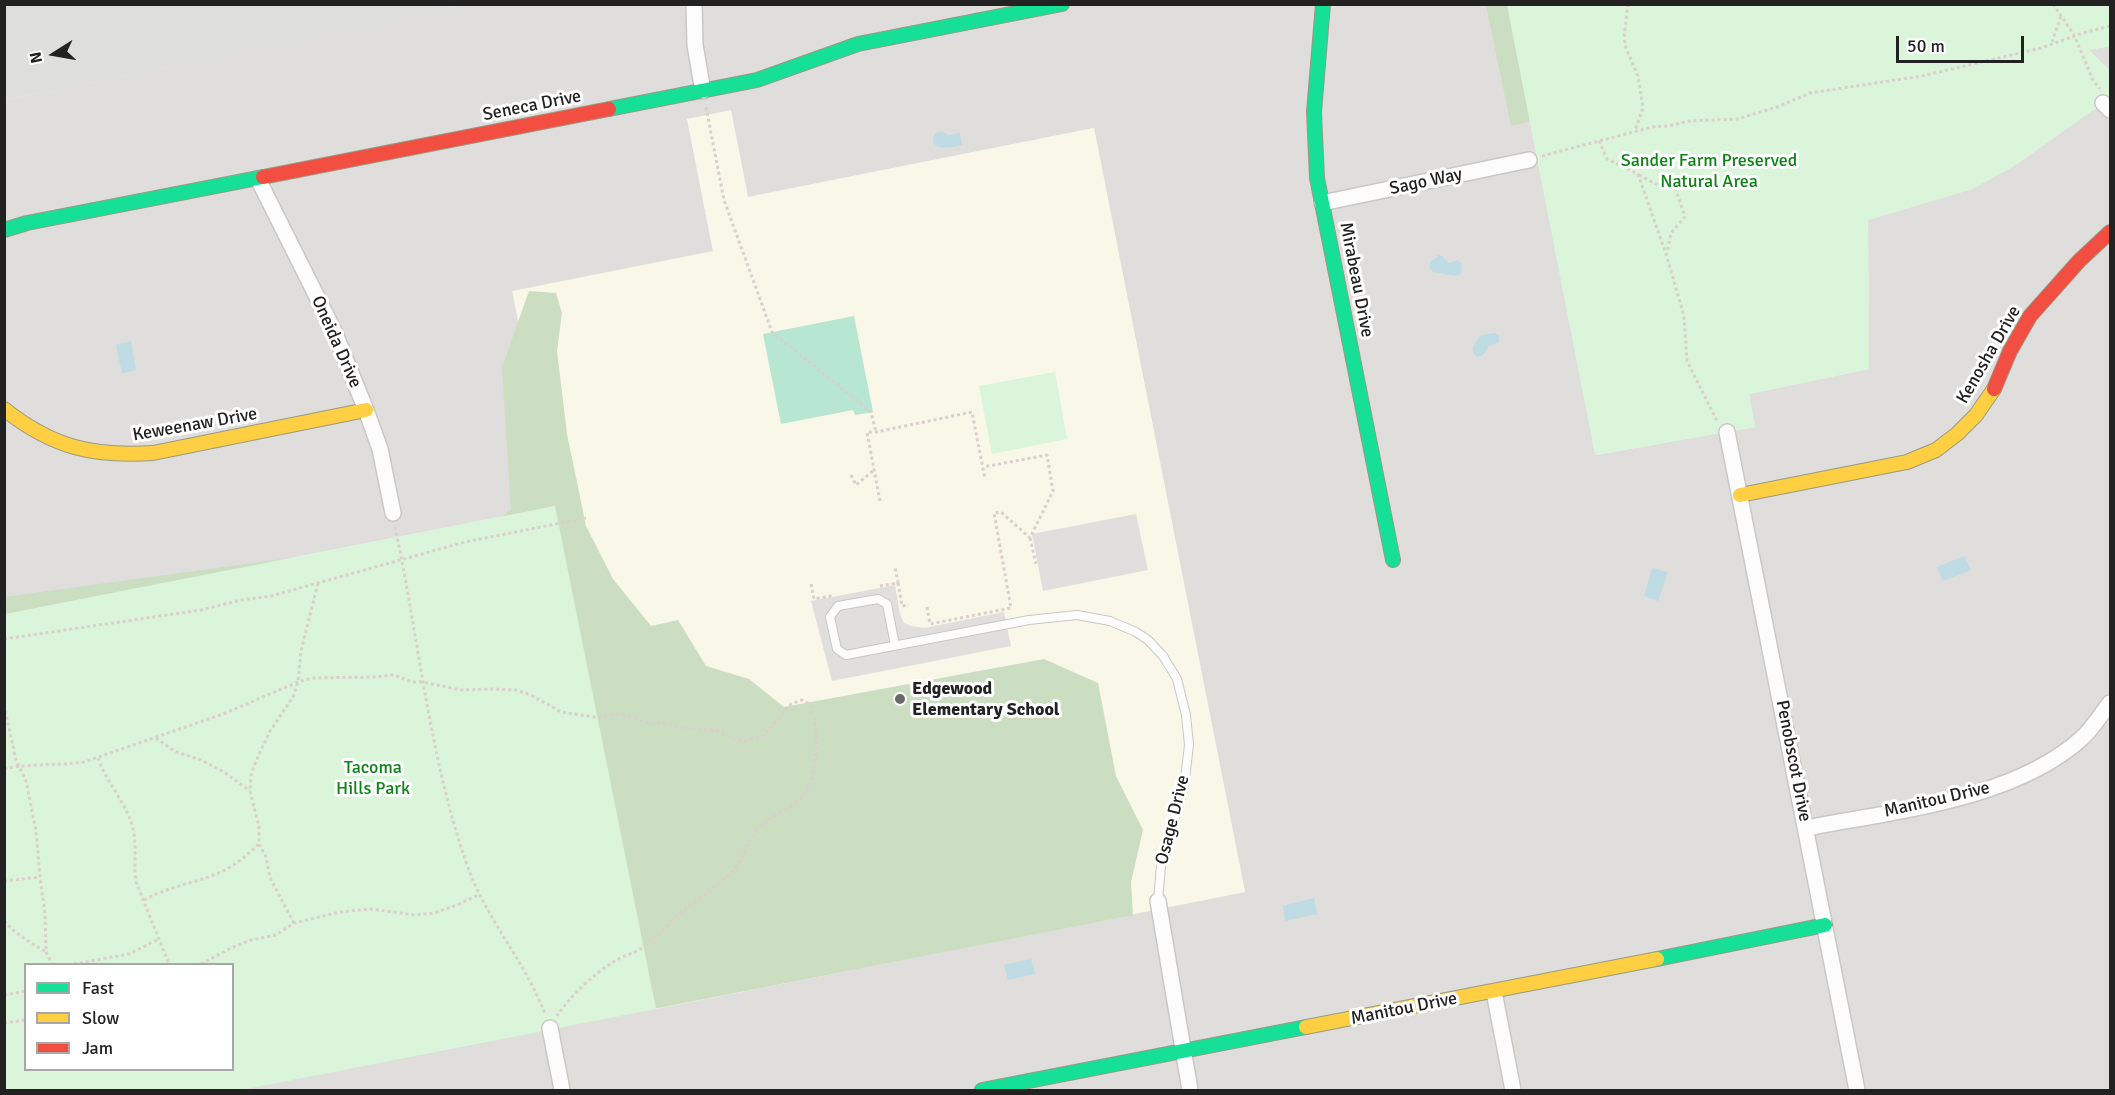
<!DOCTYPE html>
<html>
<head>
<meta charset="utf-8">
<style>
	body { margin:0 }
	#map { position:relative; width:2115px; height:1095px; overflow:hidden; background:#f0eeeb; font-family:Signika,sans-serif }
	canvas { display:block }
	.frame { position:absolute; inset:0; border:6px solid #222; pointer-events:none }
	.legend { position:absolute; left:24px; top:963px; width:210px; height:108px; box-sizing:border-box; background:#fff; border:2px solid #a7a7a7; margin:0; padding:8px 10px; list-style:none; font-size:18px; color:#222 }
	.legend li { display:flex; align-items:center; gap:12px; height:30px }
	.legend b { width:30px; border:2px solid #a7a7a7 }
	.north { position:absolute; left:24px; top:24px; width:60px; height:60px; -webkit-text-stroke:4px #fff; paint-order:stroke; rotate:259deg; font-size:16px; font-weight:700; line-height:24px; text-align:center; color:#222 }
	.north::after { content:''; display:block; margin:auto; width:21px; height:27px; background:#222; clip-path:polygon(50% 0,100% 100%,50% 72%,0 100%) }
	.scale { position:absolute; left:1896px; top:36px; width:128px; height:27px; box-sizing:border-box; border:3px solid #222; border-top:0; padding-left:8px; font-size:18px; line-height:21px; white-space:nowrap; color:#222; -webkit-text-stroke:4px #fff; paint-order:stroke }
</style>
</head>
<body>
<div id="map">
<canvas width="2115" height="1095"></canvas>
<div class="frame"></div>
<ul class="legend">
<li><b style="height:8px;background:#16e098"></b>Fast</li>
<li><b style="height:8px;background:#ffcf43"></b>Slow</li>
<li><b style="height:8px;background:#f24e42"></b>Jam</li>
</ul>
<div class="north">N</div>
<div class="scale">50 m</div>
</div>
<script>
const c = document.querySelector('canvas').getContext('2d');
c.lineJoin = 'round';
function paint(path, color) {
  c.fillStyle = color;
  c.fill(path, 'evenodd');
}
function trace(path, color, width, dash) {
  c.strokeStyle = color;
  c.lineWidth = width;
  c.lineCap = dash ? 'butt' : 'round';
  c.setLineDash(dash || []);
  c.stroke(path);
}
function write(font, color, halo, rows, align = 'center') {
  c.font = font + ' Signika,sans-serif';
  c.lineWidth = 6;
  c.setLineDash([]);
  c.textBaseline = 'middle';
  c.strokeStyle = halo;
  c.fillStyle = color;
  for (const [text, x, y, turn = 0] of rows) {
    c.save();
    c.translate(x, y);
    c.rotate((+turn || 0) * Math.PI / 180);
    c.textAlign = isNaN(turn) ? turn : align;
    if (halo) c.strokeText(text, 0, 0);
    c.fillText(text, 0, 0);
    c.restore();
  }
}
const residential = new Path2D(`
	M455 5H1507L1596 455 1755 427 1749 394 1869 369 1868 220 1972 189 2014 166 2103 103 2110 95V1090H241L1245 892 1094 128 748 197 731 111 687 119 713 251 555 506 5 614V100L456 12Z
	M2110 46V71L2089 50Z`);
const education = new Path2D(`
	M731 110 748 197 1094 128 1245 892 656 1009 512 291 713 251 687 119Z`);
const religious = new Path2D(`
	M5 4H455L457 12 5 100Z`);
const forest = new Path2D(`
	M1486 5H1556L1584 108 1511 126Z
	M529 291 556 293 562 313 557 351 567 434 586 526 613 579 651 626 678 620 706 666 749 679 784 707 1044 659 1098 683 1116 776 1143 830 1131 882 1133 915 241 1090H5L4 597 480 532 511 510 502 367ZM26 964H232V1070H26Z`);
const park = new Path2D(`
	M1507 5H2110V46L2089 50 2110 71V95L2103 103 2014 166 1972 189 1868 220 1869 369 1749 394 1755 427 1595 455Z
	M1055 372 1067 439 992 454 979 386Z
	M555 506 656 1009 241 1090H5V614ZM26 964H232V1070H26Z`);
const pitch = new Path2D(`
	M854 316 873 412 855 415 853 410 781 424 763 334Z`);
const parking = new Path2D(`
	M1136 514 1148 570 1043 591 1032 534Z
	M895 585 900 614 904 623 911 626 924 628 1004 612 1011 646 832 681 811 601Z`);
const water = new Path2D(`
	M941 131 948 135 960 133 962 145C952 147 941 151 933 143 933 136 934 133 941 131Z
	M1437 255 1443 256V258L1449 263 1458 260 1462 264 1461 274 1456 276 1433 272 1430 268V262L1438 257Z
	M1495 333 1499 336V342L1489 346 1483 355 1478 357 1473 353V347L1481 335Z
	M131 341 136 370 122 373 116 345Z
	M1964 556 1971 570 1943 581 1937 567Z
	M1652 568 1668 572 1658 601 1644 596Z
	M1314 898 1317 914 1285 921 1283 906Z
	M1031 959 1035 974 1008 980 1004 965Z`);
const path = new Path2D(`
	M1628 4 1624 38 1626 48 1638 76 1643 108 1635 130
	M2053 4 2074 35 2093 80 2100 89
	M2052 42 2061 16
	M706 107 724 200 772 332 871 412 876 432
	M1599 141 1607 159 1638 174 1666 254 1684 316 1687 361 1717 421
	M1542 156 1652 127 1669 126 1688 121 1737 119 1777 107 1810 93 1922 76 2041 48 2083 33 2110 26
	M1639 175 1660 186 1674 184 1685 217 1671 233 1667 253
	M851 475 856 485 874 470
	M880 501 867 432H876L972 412 985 479
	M395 527C419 640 429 756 467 865 486 919 525 961 545 1014
	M1030 538 1036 564
	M898 583 902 606 909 605
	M811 584 814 599 832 596
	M880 586 898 583 895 567
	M927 607 930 624 1011 608 994 513 1001 512 1030 538 1053 491 1047 455 983 467
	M4 639 201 610 241 600 271 596 465 542 586 518
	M4 705 16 760 26 781 36 831 40 877 45 914 46 952 52 964
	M156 738 174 751 201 760 224 772 250 791
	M98 758C106 782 125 801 132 825 138 845 133 863 136 882L169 964
	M4 769C30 763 58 766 84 762L223 714 298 682 312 678 372 677 394 675 412 682H422L461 690 492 689 516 690 531 695 561 712 594 717 618 714 627 716 649 723H666L679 727 718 731 733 739 744 741 763 736 791 704 802 700 809 704C821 722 818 780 803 796 790 810 772 814 759 828 747 839 744 859 733 871 718 887 696 900 679 914 667 925 655 938 642 948 633 954 622 956 613 962 593 975 570 996 557 1016
	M4 881 40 877
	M144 900C167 887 192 884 216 874 232 868 246 856 259 844
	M4 921C16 934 31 943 46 952
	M294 923 270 878 266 857 259 844V827L250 791 251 775 256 761 270 731 293 697 298 682 301 651 318 583
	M74 964 129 954 159 939
	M201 964 231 948 251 940 276 935 294 923 340 912 371 909 415 915 434 913 457 905 478 895
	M4 995 26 991
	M4 1023 26 1020`);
const lane = new Path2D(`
	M895 645 887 604 878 599 838 606 830 617 837 649 846 655 1029 620 1077 615 1110 621 1136 632 1148 640 1163 656 1177 679 1186 715 1189 745 1184 787 1161 866 1158 901`);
const street = new Path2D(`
	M694 4 695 45 703 91
	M2103 103 2110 110
	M258 179 334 331 366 410 380 449 393 513
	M1322 203 1529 160
	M1727 432 1857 1090
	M1807 828C1893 811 2014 800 2082 738 2093 728 2101 714 2110 703
	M1158 901 1190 1090
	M1494 992 1513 1090
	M550 1028 562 1090`);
const fast = new Path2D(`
	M1323 4 1314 112 1317 178 1393 560
	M609 109 757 80 858 44 1062 4
	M4 230 27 223 263 177
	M1657 959 1825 925
	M982 1090 1306 1027`);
const slow = new Path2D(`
	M4 409C52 447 92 457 153 453L366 410
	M1740 495 1907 462 1936 450 1957 434 1976 415 1994 389
	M1306 1027 1657 959`);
const jam = new Path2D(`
	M263 177 609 109
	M1994 389 2010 351 2030 316 2079 261 2110 232`);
const markers = [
	[900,699,6,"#6a6968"]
];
const streetNames = [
	["Seneca Drive",532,106,-11],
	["Sago Way",1426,182,-12],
	["Mirabeau Drive",1356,280,79],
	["Oneida Drive",336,342,66],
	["Kenosha Drive",1989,355,-60],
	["Keweenaw Drive",195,425,-10],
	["Penobscot Drive",1793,761,79],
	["Manitou Drive",1937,800,-13],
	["Osage Drive",1173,820,-76],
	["Manitou Drive",1404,1009,-11]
];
const parkNames = [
	["Sander Farm Preserved",1709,161],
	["Natural Area",1709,182],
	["Tacoma",373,768],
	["Hills Park",373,789]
];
const poiNames = [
	["Edgewood",912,689],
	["Elementary School",912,710]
];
paint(residential, '#dfdedc');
paint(education, '#f8f7e8');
paint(religious, '#dededc');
paint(forest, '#cbdec1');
paint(park, '#daf5da');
paint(pitch, '#b7e6d2');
paint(parking, '#e0dfde');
paint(water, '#bfdbe3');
trace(lane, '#c9c8c7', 10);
trace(street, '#c9c8c7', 18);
trace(fast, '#999a82', 16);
trace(slow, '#999a82', 16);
trace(jam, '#999a82', 16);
trace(path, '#dccecd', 3, [3, 3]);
trace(lane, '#fdfcfc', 8);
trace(street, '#fdfcfc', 15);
trace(fast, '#16e098', 14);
trace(slow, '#ffcf43', 14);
trace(jam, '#f24e42', 14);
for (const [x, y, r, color] of markers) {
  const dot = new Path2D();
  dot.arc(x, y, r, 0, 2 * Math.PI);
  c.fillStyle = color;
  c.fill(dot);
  trace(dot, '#fff', 2);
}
write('18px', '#222', '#fff', streetNames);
write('18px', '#0c8416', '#fff', parkNames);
write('bold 18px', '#222', '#fff', poiNames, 'left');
</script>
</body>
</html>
